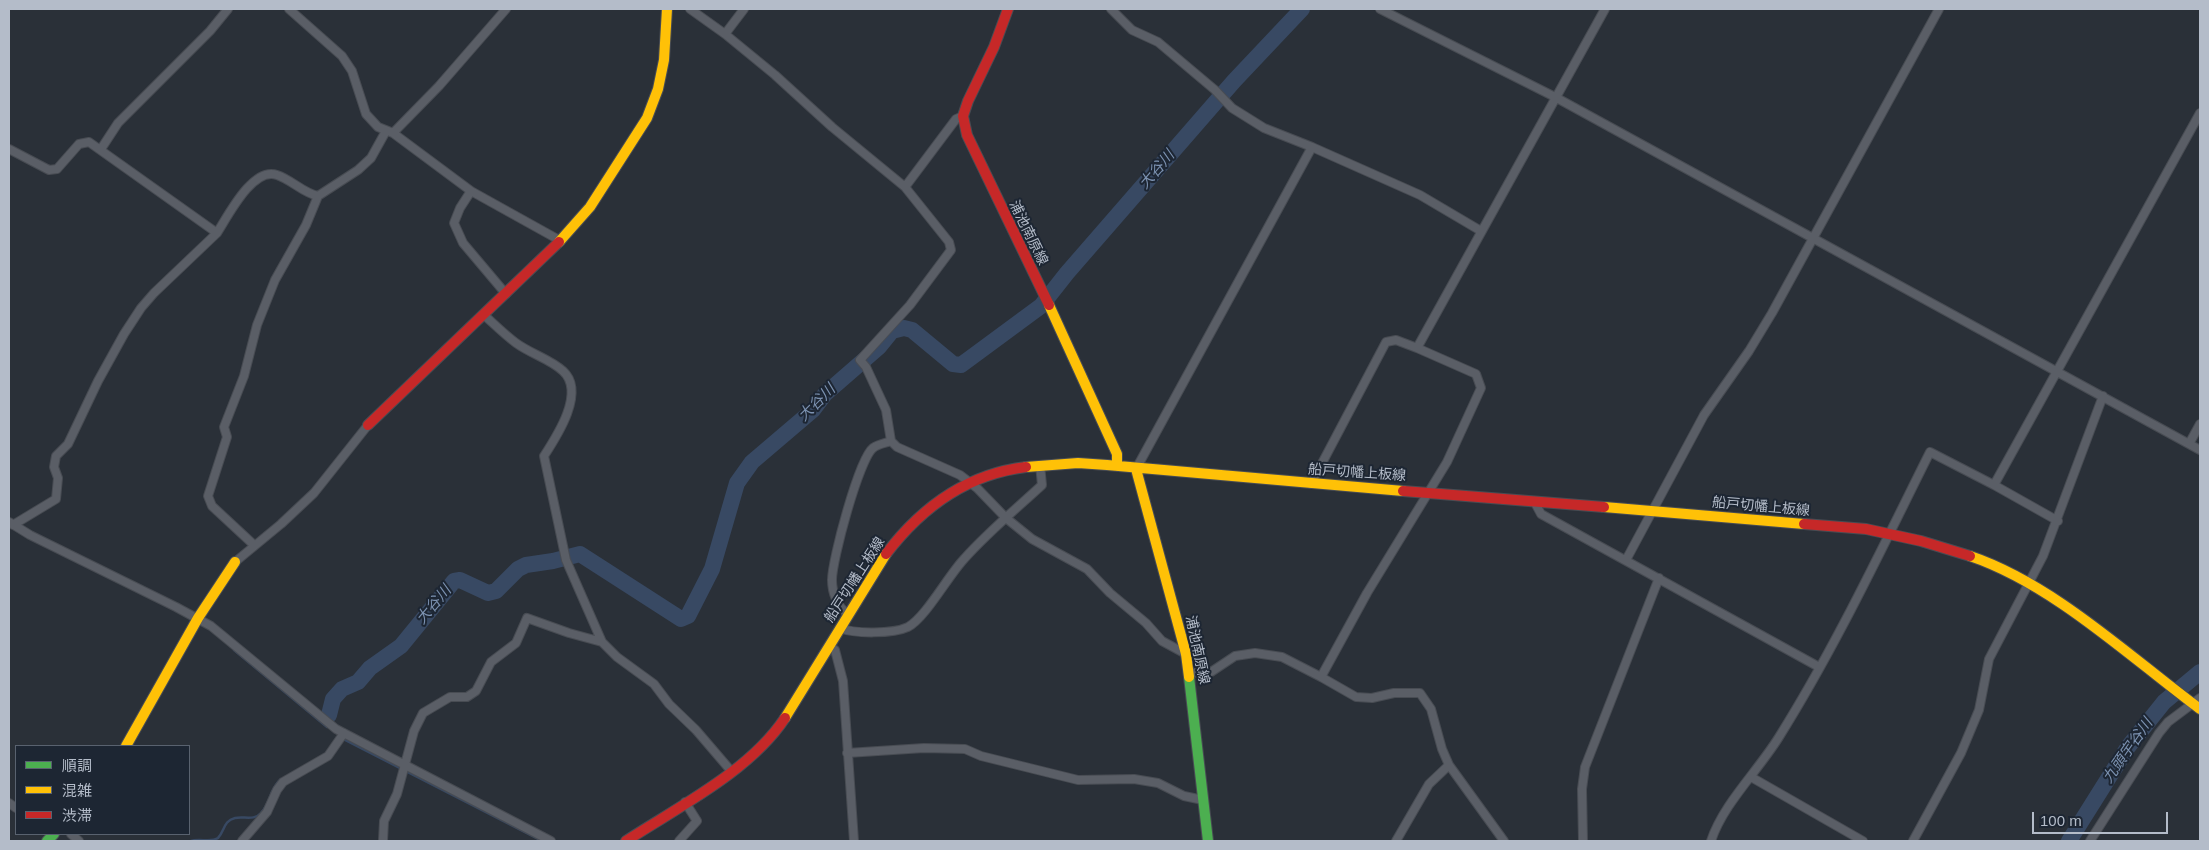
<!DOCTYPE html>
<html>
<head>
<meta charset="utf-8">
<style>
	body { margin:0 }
	#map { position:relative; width:2209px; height:850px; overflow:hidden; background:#2a3038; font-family:Helvetica,"Noto Sans JP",sans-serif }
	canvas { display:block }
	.frame { position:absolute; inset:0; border:10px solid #b4bcc9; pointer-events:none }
	.legend { position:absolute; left:15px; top:745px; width:175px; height:90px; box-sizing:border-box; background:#1d2633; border:1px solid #59626f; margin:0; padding:6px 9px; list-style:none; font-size:15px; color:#b4bcc9 }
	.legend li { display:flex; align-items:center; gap:10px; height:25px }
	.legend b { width:25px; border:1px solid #59626f }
	.scale { position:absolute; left:2032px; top:812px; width:136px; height:22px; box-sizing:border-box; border:2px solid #b4bcc9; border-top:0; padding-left:6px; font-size:15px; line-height:18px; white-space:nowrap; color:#b4bcc9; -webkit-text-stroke:4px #1d2633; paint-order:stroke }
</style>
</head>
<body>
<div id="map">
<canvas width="2209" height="850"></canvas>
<div class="frame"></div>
<ul class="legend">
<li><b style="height:6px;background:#4caf50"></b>順調</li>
<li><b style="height:6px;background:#ffc107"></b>混雑</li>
<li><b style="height:6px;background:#c62828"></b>渋滞</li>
</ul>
<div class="scale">100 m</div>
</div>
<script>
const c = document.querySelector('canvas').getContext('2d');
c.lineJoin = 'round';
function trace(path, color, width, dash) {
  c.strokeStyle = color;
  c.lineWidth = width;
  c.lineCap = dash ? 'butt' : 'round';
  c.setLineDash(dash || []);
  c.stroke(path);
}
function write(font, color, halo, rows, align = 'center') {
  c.font = font + ' Helvetica,"Noto Sans JP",sans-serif';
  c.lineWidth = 4;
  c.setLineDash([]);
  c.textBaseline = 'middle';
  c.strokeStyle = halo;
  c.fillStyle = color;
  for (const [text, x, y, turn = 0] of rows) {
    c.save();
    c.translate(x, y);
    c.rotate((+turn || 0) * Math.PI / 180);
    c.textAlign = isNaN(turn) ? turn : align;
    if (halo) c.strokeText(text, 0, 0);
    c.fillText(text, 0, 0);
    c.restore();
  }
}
const stream = new Path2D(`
	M234 650 327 727
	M345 740 542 841
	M191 841C199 838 212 843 218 838 225 831 223 821 235 818 244 816 254 821 261 813 271 803 269 789 281 779`);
const river = new Path2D(`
	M329 715 333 699 342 689 358 682 370 668 401 646 454 581 460 580 488 593 496 591 518 569 526 565 553 561 580 554 681 619 688 616 712 569 737 483 752 462 813 410 825 394 879 347 892 331 904 328 912 330 953 364 961 365 1041 306 1067 273 1234 81 1302 9
	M2069 841 2128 747 2164 702 2200 672`);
const street = new Path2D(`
	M289 9 342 56 352 71 366 114 378 127 393 133 471 191 561 241
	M690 9 725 34 775 75 832 127 905 187 949 242 951 250 910 305 860 360 866 367 886 410 891 441 897 447 960 475 977 488 1006 518 1032 539 1087 569 1110 593 1146 623 1162 641 1186 654
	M1111 9 1132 30 1158 42 1215 90 1232 108 1264 128 1312 147 1420 195 1481 231
	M1380 9 1555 97 2200 450
	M725 34 744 9
	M393 133 439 86 506 9
	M9 149 49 170 57 169 79 144 89 142 217 233C228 216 253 166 277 175 292 180 303 193 318 196
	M101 149 118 123 210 31 228 9
	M905 187 956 119 963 116
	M471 191 460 208 454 223 463 243 506 294
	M484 315C494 324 505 335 516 343 531 354 550 359 563 371 586 392 557 436 544 456L566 560 602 642 617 657 654 684 669 704 696 730 732 772
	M2189 444 2200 424
	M1136 469 1312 147
	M1311 484 1386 342 1396 340 1417 348 1605 9
	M1994 485 2200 113
	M1534 501 1541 514 1819 667
	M9 522 30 535 176 607 211 626 336 729 551 841
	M13 525 56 499 58 478 54 467 56 456 68 444 98 381 124 334 141 308 154 293 217 233
	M254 545 212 506 208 496 227 437 224 427 244 376 257 325 275 280 306 225 318 196 358 170 371 158 386 131
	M1626 560 1704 415 1749 351 1772 313 1939 9
	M235 562 281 524 314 493 368 425
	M848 614C837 607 832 592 832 580 832 560 859 459 873 448 878 444 886 443 891 441
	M840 628C854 634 893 634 908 627 926 617 948 576 964 559 988 532 1016 509 1042 485L1040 465
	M829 646 835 650 843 681 854 841
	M1189 673 1211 672 1235 656 1255 653 1282 657 1321 677 1356 697 1372 698 1394 693H1420L1431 709 1442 749 1449 765 1504 841
	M1321 677 1367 593 1447 462 1481 388 1476 374 1417 348
	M847 753 924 748 965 749 981 756 1078 780 1134 779 1158 783 1184 796 1203 800
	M1751 777 1863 841
	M9 803 16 808
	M71 834 79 841
	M242 841 267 812 277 790 283 782 328 756 344 733
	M383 841 384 821 397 794 414 731 423 713 450 697H467L476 691 491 662 516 643 527 618 569 633 602 642
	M679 841 697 821 685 802
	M1396 841 1429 784 1449 765
	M1583 841 1582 789 1585 767 1659 578
	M1711 841C1723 804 1758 771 1779 737 1836 646 1882 548 1930 452L1994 485 2058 521
	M1913 841 1961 753 1979 710 1989 659 2043 556 2103 396
	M2090 841 2159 733 2168 722 2200 698`);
const fast = new Path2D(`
	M1189 677 1208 841
	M47 841 54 834`);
const slow = new Path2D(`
	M559 242 590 207 647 118 658 89 664 60 667 9
	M1049 305 1117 454V466
	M1026 467 1078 463 1107 465 1403 491
	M1136 469 1186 654 1189 677
	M1604 507 1804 524
	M1970 556C2053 584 2130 657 2200 709
	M785 718 886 554
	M126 746 198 618 235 562`);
const jam = new Path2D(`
	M1008 9 994 47 968 101 963 116 967 135 1049 305
	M368 425 559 242
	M1403 491 1604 507
	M1804 524 1866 529 1921 541 1970 556
	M886 554C921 508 967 474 1026 467
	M626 841C678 807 750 771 785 718`);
const streetNames = [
	["浦池南原線",1028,233,64],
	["船戸切幡上板線",1357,473,4],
	["船戸切幡上板線",1761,507,5],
	["船戸切幡上板線",855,580,-57],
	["浦池南原線",1197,650,78]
];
const waterNames = [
	["大谷川",1157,170,-49],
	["大谷川",817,403,-45],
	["大谷川",434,605,-50],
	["九頭宇谷川",2128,751,-55]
];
trace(stream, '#384963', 2.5);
trace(river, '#384963', 16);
trace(street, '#484c53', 10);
trace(fast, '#484c53', 12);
trace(slow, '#484c53', 12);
trace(jam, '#484c53', 12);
trace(street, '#5a5e66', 8);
trace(fast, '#4caf50', 10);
trace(slow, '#ffc107', 10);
trace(jam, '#c62828', 10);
write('14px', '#b4bcc9', '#1d2633', streetNames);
write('italic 15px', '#7c92b1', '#1d2633', waterNames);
</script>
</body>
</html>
